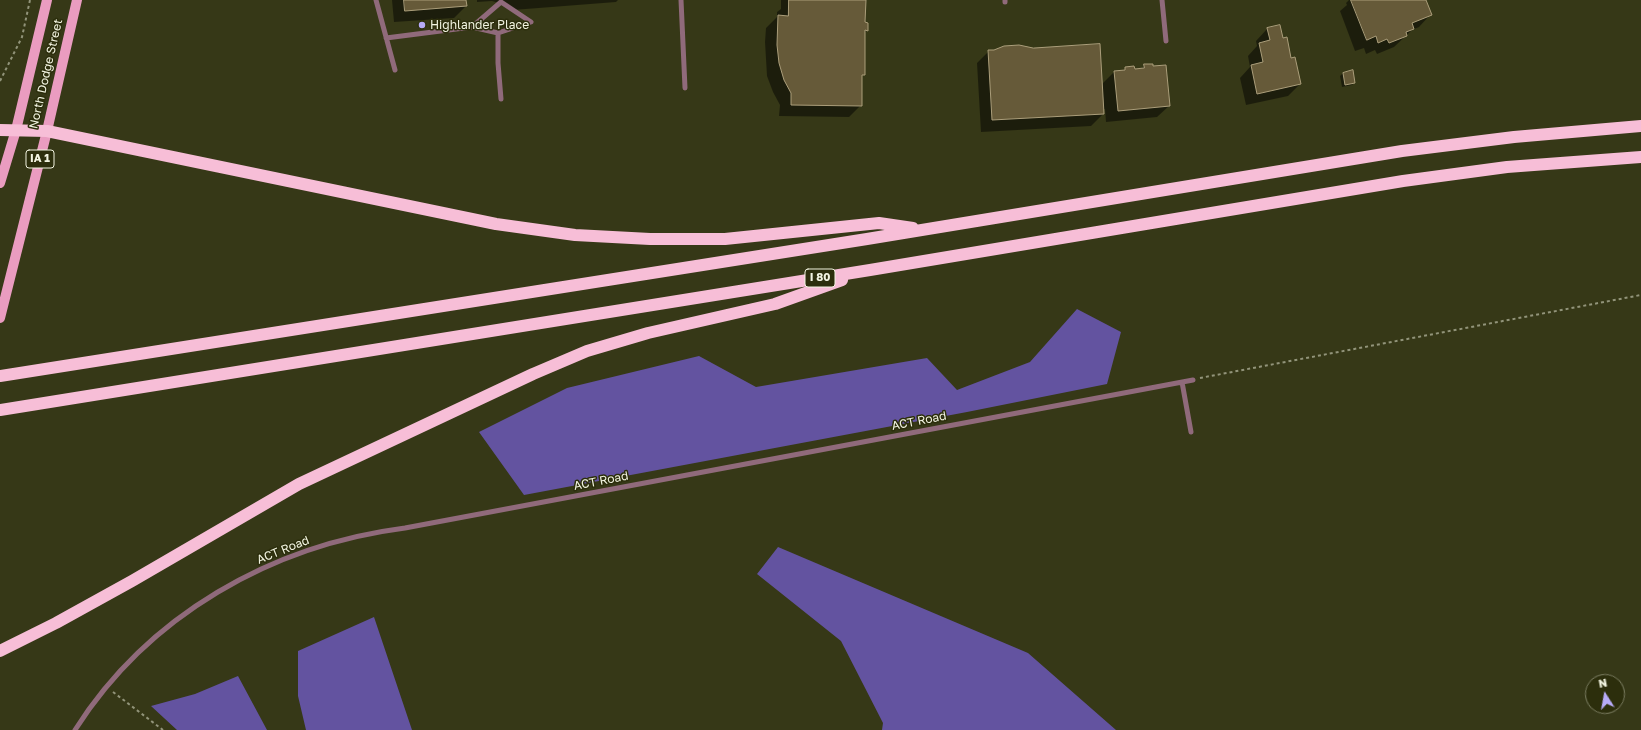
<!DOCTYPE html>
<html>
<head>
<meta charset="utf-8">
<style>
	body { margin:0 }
	#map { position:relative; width:1641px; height:730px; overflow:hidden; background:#363817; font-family:"Golos Text",sans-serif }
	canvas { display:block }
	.north { position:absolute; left:1585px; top:674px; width:40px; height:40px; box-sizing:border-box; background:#2c2e0c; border:1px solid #7b7d61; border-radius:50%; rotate:349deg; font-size:11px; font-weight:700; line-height:16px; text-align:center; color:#f2f4e1 }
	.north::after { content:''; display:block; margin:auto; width:14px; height:18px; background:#b7abf8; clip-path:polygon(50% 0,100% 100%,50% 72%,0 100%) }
</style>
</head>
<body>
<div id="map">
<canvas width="1641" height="730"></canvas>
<div class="north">N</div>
</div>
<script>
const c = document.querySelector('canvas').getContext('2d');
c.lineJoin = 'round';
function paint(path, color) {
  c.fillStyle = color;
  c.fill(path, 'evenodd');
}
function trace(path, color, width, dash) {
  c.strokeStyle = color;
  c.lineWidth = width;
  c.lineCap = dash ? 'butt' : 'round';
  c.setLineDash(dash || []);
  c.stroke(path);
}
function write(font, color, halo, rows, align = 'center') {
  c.font = font + ' "Golos Text",sans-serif';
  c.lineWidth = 3;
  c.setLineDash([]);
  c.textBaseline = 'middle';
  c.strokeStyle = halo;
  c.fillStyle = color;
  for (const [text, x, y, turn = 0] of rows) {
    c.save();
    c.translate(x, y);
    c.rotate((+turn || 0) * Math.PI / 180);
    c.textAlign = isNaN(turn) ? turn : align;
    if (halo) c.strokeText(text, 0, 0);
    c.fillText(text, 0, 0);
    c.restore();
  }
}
const forest = new Path2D(`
	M1077 309 1121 332 1107 384 967 412 524 495 479 432 567 388 699 356 756 387 927 358 957 390 1030 362Z
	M778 547 1028 653 1116 730H882L883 723 841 641 757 574Z
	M374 617 412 730H306L298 696V651Z
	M238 676 267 730H177L151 706 195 694Z`);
const shadow = new Path2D(`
	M392 0H465L466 6 454 18 394 22Z
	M477 0H618L616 2 513 10V7L492 1 477 2Z
	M781 0H862L864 23 867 30 864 34V74L861 77V105L849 117 779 116 780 105 773 92 767 76 765 42 766 28 777 17V12L781 9Z
	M1349 0H1425L1430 15 1419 27 1412 30 1394 47 1377 54 1375 50 1366 54 1364 48 1355 51 1340 11 1347 5 1346 3Z
	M1267 29 1282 39 1300 84 1288 96 1246 105 1240 78 1250 67 1248 56 1257 46 1256 41Z
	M989 51 1101 85 1114 72 1122 71 1126 68 1134 70 1141 69 1145 65 1169 106 1157 117 1106 122 1105 109H1103V114L1091 126 981 132 977 63Z
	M1352 72 1354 83 1352 85 1342 87 1340 76 1343 73Z`);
const building = new Path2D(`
	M404 0H466L467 6 405 11Z
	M789 0H866L865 22 868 23V31L865 30V75H862V106L791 105V93L784 80 779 63 777 45 778 15 788 16Z
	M1351 0H1426L1432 15 1412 23 1414 29 1406 32 1407 36 1389 43 1387 39 1378 43 1376 36 1367 40Z
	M1280 25 1283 38 1287 37 1291 58 1295 57 1301 84 1257 94 1251 65 1263 62 1259 43 1270 40 1267 28Z
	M1100 44 1104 114 992 120 988 50H994L1004 46 1019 45 1033 48Z
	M1144 64H1153V66L1166 65 1170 106 1118 111 1114 71 1125 70V67L1134 66 1135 69 1144 68Z
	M1353 70 1355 83 1345 85 1343 73Z`);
const path = new Path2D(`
	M0 81 22 37 30 0
	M1200 378 1641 295
	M113 692 163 730`);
const lane = new Path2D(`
	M376 0 395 70
	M681 0 685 88
	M1162 0 1166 41
	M1005 2V0
	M472 27 498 33
	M386 38 472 27 501 2 531 22 498 33V63L501 99
	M1182 382 1191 432
	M75 730C148 615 272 545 405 528L1193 380`);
const primary = new Path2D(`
	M0 183 16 130 47 0
	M0 318 47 131 77 0`);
const highway = new Path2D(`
	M0 130 47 131 496 224 575 235 650 239H725L879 223 913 228
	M0 376 867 239 1402 151 1514 137 1641 126
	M0 410 870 270 1403 181 1507 167 1641 157
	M0 651 56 623 132 581 299 484 533 374 587 351 648 333 775 304 842 280`);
const markers = [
	[422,25,4,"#b7abf8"]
];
const shields = [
	[40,159,28],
	[820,278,30]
];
const shieldNames = [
	["IA 1",40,159],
	["I 80",820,278]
];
const poiNames = [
	["Highlander Place",430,25]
];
const streetNames = [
	["North Dodge Street",46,74,-77],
	["ACT Road",919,421,-11],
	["ACT Road",601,481,-11],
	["ACT Road",283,550,-22]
];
paint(forest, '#6353a0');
paint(shadow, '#0007');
paint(building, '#665a39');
trace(building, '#ab9e7b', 1);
trace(path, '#92947a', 2, [3, 3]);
trace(lane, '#906a7b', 5);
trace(primary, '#ea9cc0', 10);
trace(highway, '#f7bed7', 12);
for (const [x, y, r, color] of markers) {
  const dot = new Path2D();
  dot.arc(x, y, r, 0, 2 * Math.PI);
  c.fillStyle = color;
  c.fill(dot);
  trace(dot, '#2c2e0c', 1.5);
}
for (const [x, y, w] of shields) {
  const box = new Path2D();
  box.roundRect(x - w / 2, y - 9, w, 18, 3);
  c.fillStyle = '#2c2e0c';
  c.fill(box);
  trace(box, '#f2f4e1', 1);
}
write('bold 11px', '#f2f4e1', null, shieldNames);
write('12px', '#f2f4e1', '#2c2e0c', poiNames, 'left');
write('12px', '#f2f4e1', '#2c2e0c', streetNames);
</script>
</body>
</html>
